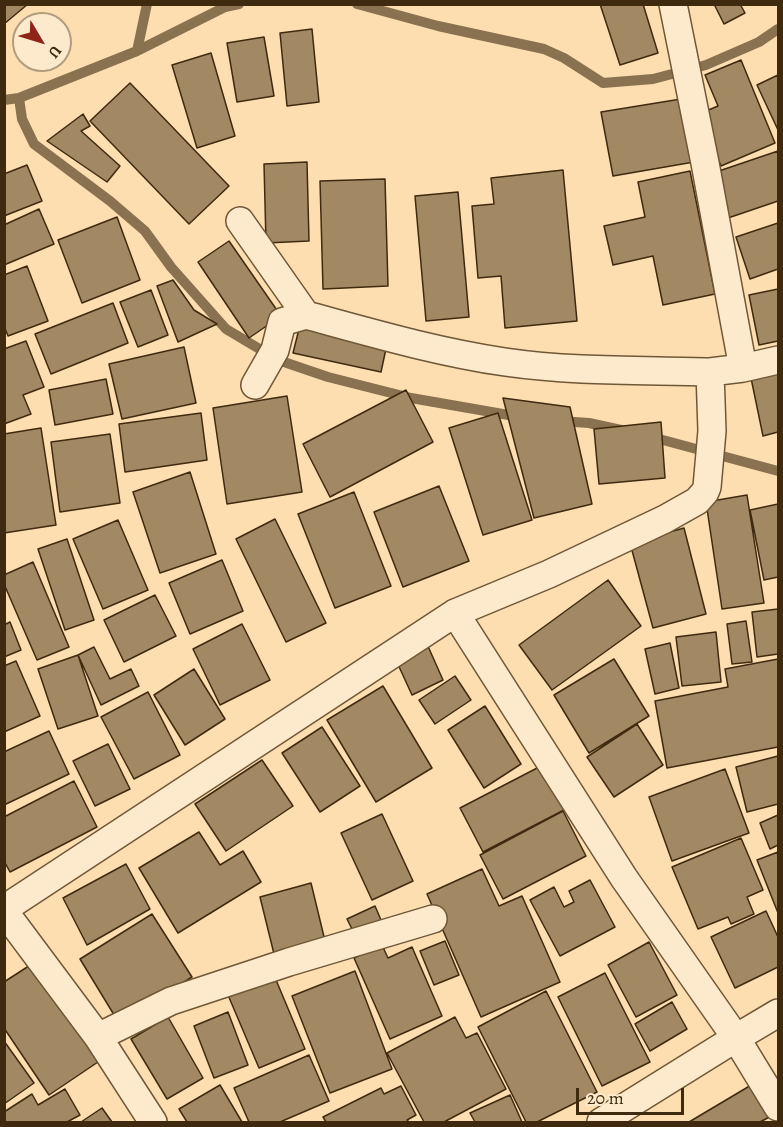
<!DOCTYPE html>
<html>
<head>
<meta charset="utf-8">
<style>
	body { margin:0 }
	#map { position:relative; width:783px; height:1127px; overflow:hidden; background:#fcdeb0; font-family:Alegreya,serif }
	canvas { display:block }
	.frame { position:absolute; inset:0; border:6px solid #402a0f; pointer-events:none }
	.north { position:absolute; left:12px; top:12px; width:60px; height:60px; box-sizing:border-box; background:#fdeacc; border:2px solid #b19d80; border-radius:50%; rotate:128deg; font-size:16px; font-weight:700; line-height:24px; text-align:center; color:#402a0f }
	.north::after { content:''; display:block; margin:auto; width:21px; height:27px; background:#8f2418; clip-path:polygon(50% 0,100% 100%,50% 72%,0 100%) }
	.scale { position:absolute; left:576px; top:1088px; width:108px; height:27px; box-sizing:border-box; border:3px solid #402a0f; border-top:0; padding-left:8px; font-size:18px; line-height:21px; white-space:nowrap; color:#402a0f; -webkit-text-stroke:4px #fdeacc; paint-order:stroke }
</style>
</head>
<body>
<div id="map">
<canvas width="783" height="1127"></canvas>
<div class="frame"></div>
<div class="north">U</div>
<div class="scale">20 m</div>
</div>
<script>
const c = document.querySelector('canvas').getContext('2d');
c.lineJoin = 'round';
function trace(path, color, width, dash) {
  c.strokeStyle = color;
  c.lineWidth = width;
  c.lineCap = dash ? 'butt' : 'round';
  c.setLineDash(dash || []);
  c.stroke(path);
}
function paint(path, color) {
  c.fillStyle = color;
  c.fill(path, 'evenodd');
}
const stream = new Path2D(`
	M357 4 438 26 544 49 564 58 603 83 653 79 706 65 759 42 778 29
	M137 51 147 4
	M19 98 22 119 34 144 110 201 145 231 171 267 226 329 278 360 328 377 411 398 520 417
	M4 100 19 98 137 51 225 7 239 4
	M560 421 589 423 621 430
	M648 436 778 471`);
const building = new Path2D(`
	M4 4H28L4 24Z
	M600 4H643L658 53 620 65Z
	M714 4H740L745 13 724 24Z
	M312 29 319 102 287 106 280 33Z
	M264 37 274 96 237 102 227 43Z
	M211 53 235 136 197 148 172 65Z
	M741 60 775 143 721 166 699 114 718 106 705 75Z
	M778 75V130L757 85Z
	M130 83 229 186 189 224 90 121Z
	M681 99 694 162 613 176 601 112Z
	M83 114 90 126 81 131 120 166 107 182 47 141Z
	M778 151V201L728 218 713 173Z
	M307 162 309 241 266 243 264 164Z
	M27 165 42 201 4 216V174Z
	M563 170 577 321 505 328 501 276 478 278 472 206 494 204 491 178Z
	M690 171 715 294 663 305 653 256 613 265 604 226 645 217 638 182Z
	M385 179 388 286 323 289 320 181Z
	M458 192 469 317 426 321 415 196Z
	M39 209 54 244 4 265V225Z
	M117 217 140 280 82 303 58 240Z
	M778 223V269L750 279 736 237Z
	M229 241 281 316 249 338 198 262Z
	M27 266 48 321 8 336 4 326V275Z
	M173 280 194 310 217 324 178 342 157 286Z
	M778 289V341L759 345 749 295Z
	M151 290 168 335 138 347 120 302Z
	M113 303 128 343 51 374 35 334Z
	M300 325 387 344 381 372 293 353Z
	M26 341 44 387 23 395 31 414 4 424V349Z
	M184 347 196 403 122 419 109 364Z
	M778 373V432L763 436 751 378Z
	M106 379 113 414 55 425 49 390Z
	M406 390 433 442 330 497 303 444Z
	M287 396 302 492 227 504 213 408Z
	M503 398 570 407 592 504 534 518Z
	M201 413 207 460 125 472 119 424Z
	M498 413 532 520 483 535 449 428Z
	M661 422 665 478 599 484 594 429Z
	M41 428 56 525 4 533V434Z
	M110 434 120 503 60 512 51 442Z
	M190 472 216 554 160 573 133 492Z
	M439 486 469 561 403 587 374 512Z
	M354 492 391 586 335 608 298 514Z
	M747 495 764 603 722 609 706 502Z
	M778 504V577L764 580 750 510Z
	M275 519 326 623 286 642 236 539Z
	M118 520 148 590 103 609 73 539Z
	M684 528 706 614 653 628 630 543Z
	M67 539 94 620 65 630 38 549Z
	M222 560 243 611 190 634 169 583Z
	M33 562 69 647 37 660 4 584V575Z
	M608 580 641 626 552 690 519 645Z
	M155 595 176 636 124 662 104 620Z
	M778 609V654L757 657 752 612Z
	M746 621 752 662 732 664 727 624Z
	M10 622 21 650 4 657V625Z
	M242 624 270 680 220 705 193 649Z
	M716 632 721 682 682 686 676 637Z
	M670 643 679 688 655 694 645 649Z
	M427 644 443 680 412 695 395 658Z
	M94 647 110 679 131 669 139 686 101 705 78 655Z
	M78 655 98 716 58 729 38 669Z
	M614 659 649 716 589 753 554 695Z
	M778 659V747L667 768 655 701 728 687 725 669Z
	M16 661 40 716 4 732V666Z
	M194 669 225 719 185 745 154 695Z
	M455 676 471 700 435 724 419 700Z
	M383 686 432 768 376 802 327 720Z
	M148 692 180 755 134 779 101 717Z
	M485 706 521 764 484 788 448 730Z
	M637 724 663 765 614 797 587 757Z
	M322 727 360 786 320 812 282 753Z
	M49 731 69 774 4 805V752Z
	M108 744 130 789 95 806 73 761Z
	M778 756V804L747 812 736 767Z
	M262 760 293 806 226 851 195 804Z
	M541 766 564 810 483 852 460 808Z
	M725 769 749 833 672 861 649 797Z
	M74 781 97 827 10 872 4 861V817Z
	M563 811 586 856 503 899 480 855Z
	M382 814 413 881 372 900 341 833Z
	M778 815V845L770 849 760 823Z
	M199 832 220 865 243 851 261 882 178 933 139 868Z
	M741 838 763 890 747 897 754 914 731 924 728 917 698 929 672 867Z
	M778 852V913L757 860Z
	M126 864 150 909 87 945 63 898Z
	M482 869 499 906 522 896 560 982 481 1017 427 894Z
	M590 880 615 927 560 956 530 900 554 887 564 907 574 902 569 891Z
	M311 883 326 945 275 958 260 897Z
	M375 906 384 927 357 939 347 919Z
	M766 911 778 937V967L735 988 711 937Z
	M152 914 192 977 119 1023 80 959Z
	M445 941 459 975 434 985 420 951Z
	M649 942 677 995 636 1017 608 965Z
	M382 945 388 958 412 947 442 1016 390 1039 354 958Z
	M35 962 101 1060 49 1095 4 1028V982Z
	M271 968 305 1049 259 1068 225 988Z
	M355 971 392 1069 330 1093 292 996Z
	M605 973 650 1062 602 1086 558 997Z
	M546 991 597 1092 537 1122H526L478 1027Z
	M672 1002 687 1029 650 1051 635 1024Z
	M228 1012 248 1065 214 1078 194 1026Z
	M168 1017 203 1078 167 1099 131 1039Z
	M455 1017 466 1038 477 1033 506 1089 444 1122H424L387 1053Z
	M4 1041 34 1083 4 1104Z
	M309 1055 329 1101 280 1122H249L234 1088Z
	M758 1081 777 1113 760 1122H689Z
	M220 1085 242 1122H187L179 1109Z
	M401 1086 416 1115 407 1120 409 1122H326L323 1117 381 1088 384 1094Z
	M65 1089 80 1115 67 1122H4V1112L32 1094 38 1105Z
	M510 1095 522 1122H475L470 1113Z
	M102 1108 112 1122H81Z`);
const street = new Path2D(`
	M673 4 705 163 743 368
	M240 221 306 315C372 333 437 352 505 362 573 372 642 370 710 372
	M255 385 275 350 282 322 306 315
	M455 613 624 878 736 1038 778 1107
	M4 909 455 613 549 574 665 519 697 501 705 492 707 487 712 431 710 372 743 368 778 360
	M4 911 98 1037 153 1122
	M98 1037 171 1001 289 962 433 919
	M601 1122 736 1038 778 1013`);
trace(stream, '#8a714f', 10);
paint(building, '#a28863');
trace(building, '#402a0f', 1.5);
trace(street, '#6f5737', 30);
trace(street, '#fdeacc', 27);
</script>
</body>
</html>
